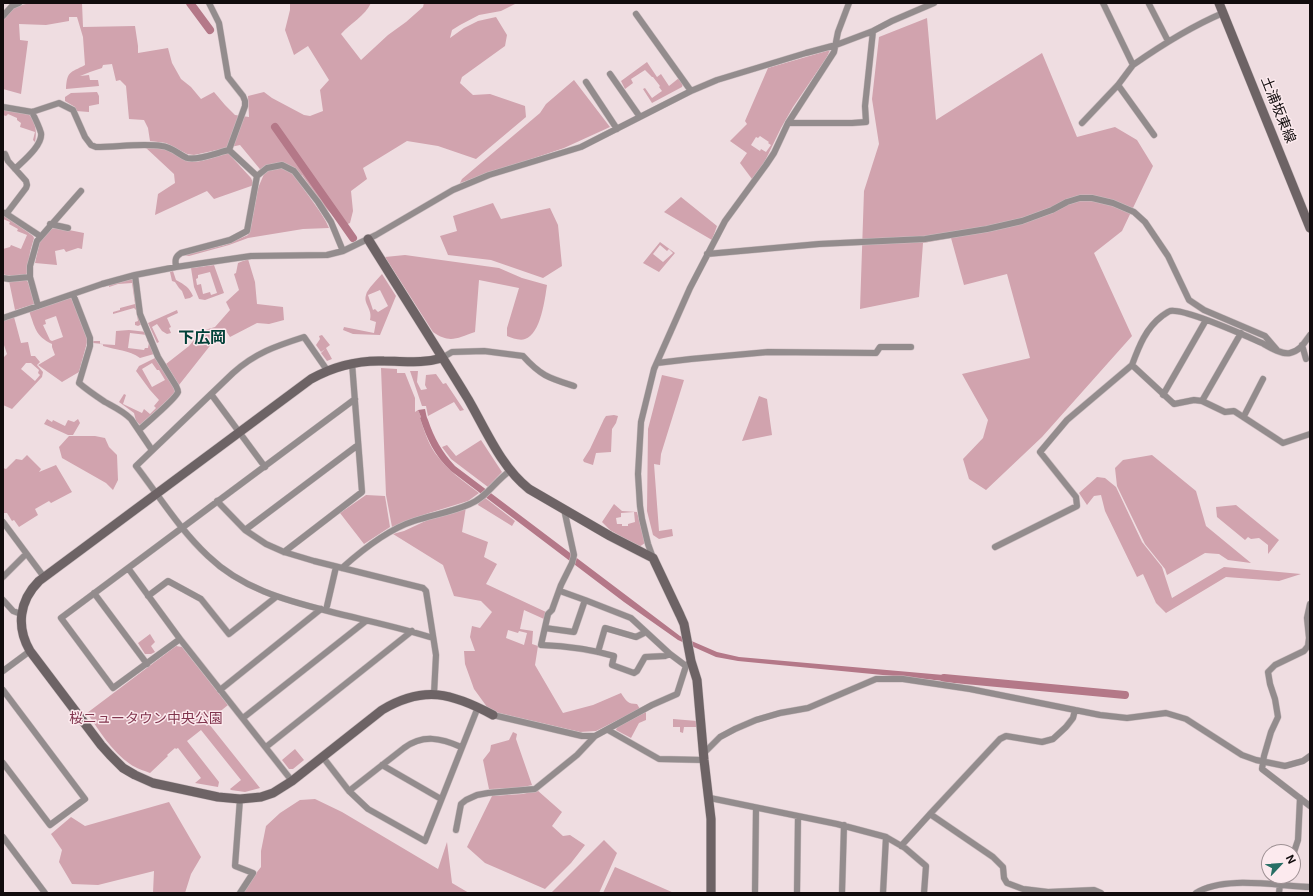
<!DOCTYPE html>
<html>
<head>
<meta charset="utf-8">
<style>
	body { margin:0 }
	#map { position:relative; width:1313px; height:896px; overflow:hidden; background:#efdde1; font-family:Inter,sans-serif }
	canvas { display:block }
	.frame { position:absolute; inset:0; border:4px solid #110c0d; pointer-events:none }
	.north { position:absolute; left:1261px; top:844px; width:40px; height:40px; box-sizing:border-box; background:#fceaee; border:1px solid #9e9194; border-radius:50%; rotate:64deg; font-size:11px; font-weight:700; line-height:16px; text-align:center; color:#110c0d }
	.north::after { content:''; display:block; margin:auto; width:14px; height:18px; background:#286f65; clip-path:polygon(50% 0,100% 100%,50% 72%,0 100%) }
</style>
</head>
<body>
<div id="map">
<canvas width="1313" height="896"></canvas>
<div class="frame"></div>
<div class="north">N</div>
</div>
<script>
const c = document.querySelector('canvas').getContext('2d');
c.lineJoin = 'round';
function paint(path, color) {
  c.fillStyle = color;
  c.fill(path, 'evenodd');
}
function trace(path, color, width, dash) {
  c.strokeStyle = color;
  c.lineWidth = width;
  c.lineCap = dash ? 'butt' : 'round';
  c.setLineDash(dash || []);
  c.stroke(path);
}
function write(font, color, halo, rows, align = 'center') {
  c.font = font + ' Inter,"Noto Sans JP",sans-serif';
  c.lineWidth = 3;
  c.setLineDash([]);
  c.textBaseline = 'middle';
  c.strokeStyle = halo;
  c.fillStyle = color;
  for (const [text, x, y, turn = 0] of rows) {
    c.save();
    c.translate(x, y);
    c.rotate((+turn || 0) * Math.PI / 180);
    c.textAlign = isNaN(turn) ? turn : align;
    if (halo) c.strokeText(text, 0, 0);
    c.fillText(text, 0, 0);
    c.restore();
  }
}
const green = new Path2D(`
	M31 3H82L83 27 135 26 138 46V53L168 48 172 63 181 79 191 87 201 99 214 92 225 105 235 115 249 117 248 96 264 92 272 98 304 115 310 116 323 111 320 90 329 80 308 46 294 55 285 30 290 10V3H371C365 16 351 23 341 34L361 60 388 35 406 22 423 7 424 3H517L501 11 479 15 460 25 452 30 450 38 464 28 478 21 496 17 507 35 505 46 462 77 460 83 473 95 490 94 525 106 526 117 476 159 438 146 407 141 363 168 367 179 351 191 353 211 350 223 343 226 324 206 302 175 296 176C305 194 321 209 329 228L303 229 248 238 229 245 189 256 183 255 225 245 248 235 251 226 258 188 264 174 240 145 194 155 187 154 166 143 150 141 148 128 144 120 129 119 126 86 120 80 116 81 112 64 103 65 102 68 90 72 80 76 89 75 90 80H98L99 86 66 89C67 71 70 73 85 65L83 37 77 17H69V21L46 25 19 24 20 40 28 41 21 94 3 89V20L12 9 16 6Z
	M927 18 936 120 1042 53 1077 137 1115 127 1137 140 1153 166 1122 231 1094 253 1132 336 1042 437 986 490 969 479 963 459 983 438 988 420 962 374 1030 358 1007 274 964 285 951 238 923 243 919 297 860 309 864 191 879 144 872 99 879 37Z
	M830 50 827 57 793 107 781 128 764 163 752 179 740 163 747 153 730 141 747 124 745 121 768 68ZM760 136 769 142 768 143 771 145 766 152 761 149 760 151 751 145 756 137 758 138Z
	M647 62 657 77 661 74 669 86 679 78 683 84 682 87 652 103 643 89 645 88 652 98 662 91 659 87 660 86 653 77H652L645 70 631 79 633 83 625 89 621 81Z
	M574 80 610 127 564 148 460 183 462 179 540 113 546 104Z
	M97 92 99 96V104L89 106V112L76 111 75 107 65 101V97L71 93Z
	M3 110 28 114C36 119 37 133 35 142L33 140 35 132 20 127 21 123 17 120V118L8 114 6 116 3 115Z
	M145 147C154 148 164 147 172 152 178 155 182 160 188 161 198 164 218 156 228 153L251 178 254 185 214 199 207 191 155 215 158 194 175 183 174 174Z
	M681 197 717 226 712 240 664 212Z
	M493 203 501 219 550 208 558 225 562 266 543 278 491 260 448 255 440 236 457 231 453 216Z
	M3 214 33 236 34 238 30 252 28 273C21 277 10 277 3 274V249L10 247 11 245 21 249 27 235 17 231 18 229 9 224 10 222 3 219Z
	M54 227 84 233 82 249 78 248 66 252 64 249 55 251 57 265 35 263 40 240Z
	M660 242 675 253 659 272 643 263ZM660 245 667 251 669 249 673 253 663 262 653 254Z
	M405 255 499 268 522 278 547 285C545 298 541 334 525 339 520 341 512 338 507 336V328L519 288 479 280 475 332C457 338 450 344 433 332L385 257Z
	M248 259 255 282 257 304 283 307 284 320 269 324 257 323 230 337 224 328 179 385 166 364 189 346 194 340 195 333 215 327 230 310 226 302 239 290 234 274 236 273 238 263Z
	M214 265 224 293 205 300 199 299 194 287 191 268ZM210 272 217 293 211 295 210 292 203 294 201 284 197 285 196 279 198 278V275Z
	M173 271 176 280C185 285 189 287 193 296L190 298 185 299 182 291 179 288 175 282 172 281 170 272Z
	M382 274 396 296 380 335 353 334 343 330 344 327 374 333 376 322 370 320C373 309 363 304 366 295 367 289 378 279 382 274ZM380 290 388 306 378 312 375 309 373 310 368 295Z
	M133 279 142 324 138 326 135 325V322L138 321 136 310 134 308 113 314V312L120 310V308L135 304 132 283 118 284 109 287V284Z
	M26 280 28 282 35 304 15 310 9 281Z
	M71 297 88 339 79 372 62 382 38 365 55 355 52 347V344C35 336 35 327 29 311ZM56 316 63 337 52 341 50 340 43 325 46 324 45 320Z
	M177 310 178 313 167 318 171 327 169 328 171 333 167 334 162 331 157 324 152 327 159 342 157 343 148 323Z
	M14 317 21 343 28 342 31 356H35L40 362 37 365 43 372 42 377 12 409 3 405V358L7 354 3 342V320ZM26 363H31L39 370 38 373 40 375 35 381 21 369Z
	M129 330 147 332 154 354 140 358C129 350 116 350 103 346V344L93 343 92 341H100V344L115 345 116 331ZM130 333 147 335V341L149 342 148 348H145L144 350 128 348Z
	M322 335 330 345 326 348 332 359 327 361 321 353 325 349 321 352 316 345 320 339 319 336Z
	M155 358 173 386 175 392 171 397 140 425 136 421 134 413 119 402 124 394 126 395 123 404 142 413 144 409 150 414 156 408 154 406 159 400 150 390 136 371 139 366ZM152 363 157 370H159L165 380 152 387 142 369Z
	M381 368 397 369V373H405L415 398V412L418 410 421 417 420 418C424 430 428 443 435 453 447 470 463 481 479 493L468 501 429 513 392 527 386 495Z
	M410 371H418L417 382 421 390 427 389 425 385 426 375 436 374 443 384 446 383 464 410 460 411 454 402 428 416 426 406H422Z
	M662 375 684 380 661 454 660 465 654 464 659 531 672 529 673 536 659 539 653 535 647 511 648 429Z
	M759 396 767 399 772 435 742 441Z
	M614 415 618 416 616 423 612 429 611 452 596 453 593 465 584 462 583 460 590 449 604 419 606 416Z
	M47 419 52 422 53 420 65 426 68 420 74 422 78 419 80 423 73 435H68L44 424Z
	M69 436H95L105 438 109 447 117 455 118 480 113 490 106 483 62 458 59 447Z
	M481 440 502 472 488 487 451 459 442 447 447 445 456 456Z
	M27 455 41 469 39 472 56 465 72 492 51 503 49 501 35 509 38 515 19 527 14 520 12 521 7 513H3V468L6 469 16 459 22 460Z
	M1152 455 1196 491 1206 526 1251 563 1228 560 1219 554 1205 553 1167 575 1165 569 1145 544 1117 486 1115 468 1123 460Z
	M1097 477 1105 478 1116 487 1142 542 1162 567 1172 598 1224 567 1301 574 1279 581 1226 577 1166 613 1156 603 1143 574 1137 577 1105 511 1101 495 1094 496 1087 505 1079 493Z
	M366 495 385 496 390 527 364 544 340 513Z
	M484 497 515 521 512 526 478 505 479 502Z
	M614 504 622 511 637 512 645 543 639 547 610 530 602 522ZM634 512 635 522 628 524V526H622V524H617L616 518 621 517V513Z
	M1236 505 1279 540 1268 554V545L1259 538 1251 539 1248 537 1245 540 1217 517 1216 507Z
	M466 507 462 532 488 542 484 557 497 564 486 584 546 612 544 619 524 610 520 629 533 631 532 644 538 646 535 665 563 713 593 705 621 693C626 701 628 704 637 704L640 709 596 731 580 732 490 711 474 689 465 664 464 651H475L470 637 472 626 480 628 492 612 481 601 454 596 443 565 393 534 404 531 432 518ZM508 630 518 633 519 631 527 633 524 645 506 638Z
	M150 634 155 642 151 646 155 652 151 654H145L138 643Z
	M176 646 182 647 228 705 212 718 209 724 260 788 245 792 231 790 230 789 241 780 201 730 187 741 219 782 218 787 195 783 201 778 178 748 176 749 175 748 167 755 168 756 150 773C143 770 137 769 130 764 112 752 99 730 87 713Z
	M646 712V720L639 723 631 738 616 730 617 727Z
	M673 719 697 721V727H684L683 733 680 732V727H673Z
	M513 732 517 734 516 739 532 785 519 788 489 789 483 760 490 751 491 745 509 740Z
	M295 749 304 760 293 769H289L282 760Z
	M537 790 562 812 552 826 563 836 570 835 585 845 571 863 545 889 485 863 467 847 492 796 523 794Z
	M315 799 342 812 438 869 447 842 452 883 469 893H244L250 881 261 867V851L266 826 280 813 300 800Z
	M169 802 201 857 191 874 185 893H153L154 871 98 885 72 884 59 862 62 850 51 834 71 817 85 826Z
	M604 840 617 853 599 893H551Z
	M615 867 674 893H603Z`);
const water = new Path2D(`
	M425 409C426 413 426 416 428 420 434 438 442 452 455 466L680 636 717 652 739 657 955 676V682L738 661 716 657 678 640 624 602 451 471C434 455 427 439 420 418L421 417 418 410Z`);
const canal = new Path2D(`
	M190 3 210 30
	M275 127 353 238
	M944 678 1125 695`);
const street = new Path2D(`
	M1103 3 1133 65C1163 44 1190 27 1223 13
	M1149 4 1168 41
	M636 14 691 91
	M3 16 12 6 19 3
	M610 74 640 117
	M586 82 617 129
	M1118 85 1154 135
	M3 107 32 112 59 103 73 110 85 137 91 145 96 147C118 147 140 143 162 146 172 147 178 154 187 158 197 161 219 152 229 150L245 106V101L243 96 228 77 219 23 209 3
	M788 123H852L866 122 865 106 873 31
	M1082 123 1118 85 1133 65
	M229 150 257 176
	M5 154 8 161 26 181 27 185 26 188 7 213
	M15 169C23 161 43 145 41 133 39 126 35 118 32 112
	M5 213 40 236
	M50 224 68 228
	M707 254 819 244 925 239 987 229 1022 221 1052 210 1067 202 1080 198H1092L1113 203 1134 212 1145 222 1168 256 1189 300 1204 310 1265 336 1277 350
	M176 267C175 260 175 257 181 253L230 240 247 231 257 176 267 168 282 165 294 171 318 202 331 222 343 251
	M135 275 140 314 158 357 176 386C177 388 178 390 178 392 176 399 145 424 139 430
	M3 278 9 279 30 277
	M73 294 90 338V346L79 383C87 390 96 396 105 402 114 407 123 411 131 419L152 450
	M38 306 30 277V266L37 241 81 191
	M3 318 102 284 135 275 176 267 251 256 327 255 343 251 376 235 453 190 489 175 581 147 691 91 717 80 806 53 836 45 873 31 892 21 934 3
	M1310 335C1304 343 1300 351 1290 353 1282 355 1269 347 1262 343 1246 336 1185 308 1170 311 1167 312 1164 315 1162 316 1146 328 1139 346 1132 365L1174 404 1194 400 1202 401 1225 412 1234 411 1283 443 1310 434
	M1302 345 1306 359
	M442 358 452 352 484 351 523 356C541 376 549 378 574 386
	M657 363 691 359 768 352 876 353 880 347H911
	M327 370 304 337C276 346 255 353 233 373L136 466C159 496 180 530 208 556 241 588 284 600 328 611 363 620 399 627 433 638
	M211 394 265 467
	M1163 395 1206 320
	M1202 401 1241 333
	M1244 416 1263 379
	M217 501 245 530 266 544 284 552 314 561 423 588 426 591 436 655 434 694
	M564 509 574 555 572 563 561 585 552 610 548 614 541 645C566 646 590 649 614 656L612 665 634 673 637 671 645 657 665 656 670 654
	M3 522 44 577
	M245 530 358 445
	M995 547 1077 506 1076 497 1040 452 1067 420 1132 365
	M284 552 362 492 352 363
	M653 558 648 544 642 519 640 506 638 474 641 422 654 369 690 288 725 221 766 165 774 153 788 123 834 52 838 32 849 3
	M128 568 180 639 292 781
	M342 568C362 550 389 529 414 521 432 515 452 512 470 504 486 498 496 480 510 471
	M3 577 26 554
	M94 593 147 664
	M148 596 168 581 201 599 229 634 276 597
	M3 600 13 611 21 614
	M585 600 631 618 670 654 686 666 689 663
	M1310 604 1307 618 1309 638 1308 646 1304 651 1275 665 1268 672 1270 684 1275 699 1278 717 1271 732 1264 756 1262 769 1310 806
	M327 606 336 567
	M545 628 574 632 585 600 560 591
	M180 639 113 688 61 618 355 399
	M598 652 605 628 636 637 646 632
	M3 671 30 651
	M3 690 85 799 50 825 3 763
	M220 690 321 609
	M493 715 582 736H595L652 705 677 694 686 666
	M243 718 366 621
	M608 730 659 759 704 760
	M266 747 412 631
	M704 753 720 737 735 729 756 720 780 713 808 708 876 679H903L970 689 1100 715 1127 718 1166 713 1186 719 1242 755 1256 760 1285 766 1303 761 1310 756
	M322 756 349 791 368 809 425 841 478 707
	M382 765 441 799
	M349 791 404 748C423 734 441 738 461 747
	M710 798 837 824 886 837 905 848 926 866 924 893
	M930 814 1000 739 1006 736 1042 742 1053 739 1066 727 1073 718 1075 710
	M456 830 461 804 466 800 477 795 488 793 535 789 577 755 595 736
	M3 837 45 893
	M901 846 930 814 993 857 1003 867 1004 878 1007 883 1023 889 1048 892 1094 890 1101 893
	M1293 855 1298 840 1300 798
	M240 893 253 873 235 866 240 799
	M755 893 756 808
	M797 893 798 816
	M842 893 844 825
	M883 893 886 837
	M1196 893C1224 875 1278 886 1310 887
	M1279 893 1280 884 1284 876`);
const secondary = new Path2D(`
	M1219 3 1310 228
	M368 239C401 292 435 345 468 399 486 430 501 467 529 489L610 536 653 558 680 615 684 624 691 661 697 680 704 760 711 819V893
	M442 358C422 364 405 361 384 361 357 360 334 366 311 379L39 581C19 601 16 627 30 651L101 745 110 755 123 768 135 775 153 783 218 797 240 799 261 797 273 793 292 781 382 710C424 685 452 693 493 715`);
const streetNames = [
	["土浦坂東線",1278,110,68]
];
const parkNames = [
	["桜ニュータウン中央公園",146,719]
];
const quarterNames = [
	["下広岡",202,338]
];
paint(green, '#d1a3ae');
paint(water, '#b47888');
trace(canal, '#b47888', 8);
trace(street, '#cbbcbf', 7);
trace(secondary, '#cbbcbf', 10);
trace(street, '#938c8d', 6);
trace(secondary, '#6d6365', 9);
write('14px', '#110c0d', '#fceaee', streetNames);
write('14px', '#81354e', '#fceaee', parkNames);
write('bold 16px', '#004038', '#fceaee', quarterNames);
</script>
</body>
</html>
